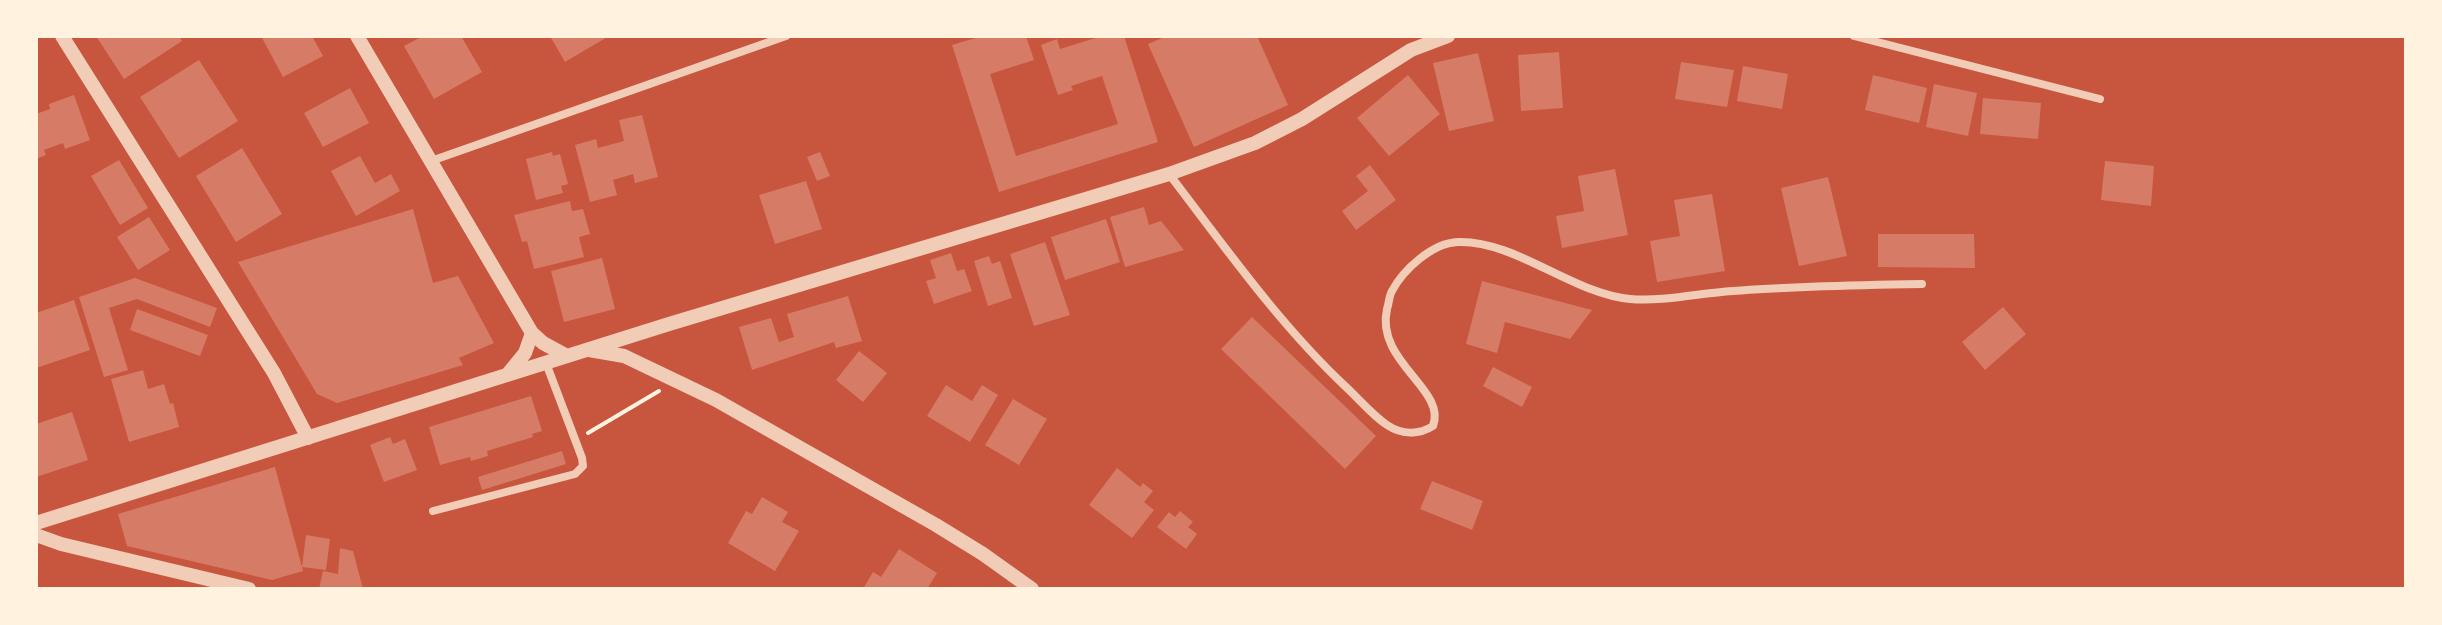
<!DOCTYPE html>
<html>
<head>
<meta charset="utf-8">
<style>
	body { margin:0 }
	#map { position:relative; width:2442px; height:625px; overflow:hidden; background:#c8553d; font-family:"IBM Plex Sans",sans-serif }
	canvas { display:block }
	.frame { position:absolute; inset:0; border:38px solid #fff3e0; pointer-events:none }
</style>
</head>
<body>
<div id="map">
<canvas width="2442" height="625"></canvas>
<div class="frame"></div>
</div>
<script>
const c = document.querySelector('canvas').getContext('2d');
c.lineJoin = 'round';
function paint(path, color) {
  c.fillStyle = color;
  c.fill(path, 'evenodd');
}
function trace(path, color, width, dash) {
  c.strokeStyle = color;
  c.lineWidth = width;
  c.lineCap = dash ? 'butt' : 'round';
  c.setLineDash(dash || []);
  c.stroke(path);
}
const building = new Path2D(`
	M96 36H179L182 41 124 79Z
	M261 36H312L323 56 283 77Z
	M423 36H461L482 72 434 99 404 46Z
	M550 36H609L565 62Z
	M982 36H1026L1034 60 990 74 1016 156 1118 124 1102 76 1071 86 1073 90 1058 95 1041 45 1057 39 1060 49 1102 36H1124L1158 142 999 192 952 45Z
	M1167 36H1257L1288 105 1194 147 1148 44Z
	M1559 52 1563 108 1521 111 1518 55Z
	M1478 53 1494 121 1449 131 1433 63Z
	M199 60 238 121 179 158 140 97Z
	M1681 62 1734 70 1727 107 1675 99Z
	M1743 66 1788 74 1782 109 1737 101Z
	M1408 75 1440 114 1389 156 1357 118Z
	M1873 75 1927 88 1919 123 1865 110Z
	M1934 84 1977 93 1968 136 1926 127Z
	M350 88 369 123 323 147 304 113Z
	M74 95 90 140 65 149 63 143 44 150 46 155 36 159V114L50 109 49 104Z
	M1983 98 2041 103 2038 139 1980 134Z
	M642 115 658 177 635 183 633 174 613 180 617 195 590 202 575 145 596 139 598 148 624 141 619 120Z
	M242 148 282 214 236 242 196 176Z
	M552 152 553 156 560 154 568 184 561 186 563 193 536 200 526 159Z
	M820 152 830 176 817 181 807 157Z
	M360 156 375 183 391 174 400 191 356 216 331 171Z
	M119 160 148 208 120 225 91 176Z
	M2105 161 2154 166 2151 206 2101 200Z
	M1370 165 1396 200 1356 230 1342 211 1368 191 1356 176Z
	M1615 169 1628 235 1562 248 1556 216 1584 211 1578 176Z
	M1828 177 1847 256 1799 266 1781 188Z
	M806 181 822 229 775 244 759 195Z
	M1712 194 1725 271 1657 282 1650 241 1680 236 1674 200Z
	M570 201 572 211 583 209 590 234 579 237 584 257 534 269 527 241 522 242 514 215Z
	M1144 207 1149 225 1161 221 1184 250 1125 267 1110 217Z
	M413 209 433 283 458 276 494 343 459 358 463 365 337 403 317 394 238 262Z
	M149 217 170 250 138 270 117 237Z
	M1106 219 1120 262 1065 280 1051 237Z
	M1878 234H1974L1975 268 1878 267Z
	M1045 242 1070 315 1034 326 1010 254Z
	M951 253 957 271 964 269 972 291 934 304 926 281 936 278 930 260Z
	M989 256 992 264 1000 261 1012 298 988 306 974 261Z
	M602 258 615 309 564 322 551 271Z
	M135 278 217 308 210 327 137 299 109 308 128 370 104 377 79 297Z
	M1482 281 1592 310 1570 339 1505 322 1497 353 1466 344Z
	M848 296 862 341 836 348 834 342 752 370 739 327 771 318 779 342 794 337 787 314Z
	M74 300 90 350 36 368V313Z
	M2003 307 2026 334 1985 370 1962 342Z
	M137 309 208 335 200 356 130 330Z
	M1252 317 1376 436 1345 469 1221 349Z
	M859 351 887 373 863 402 836 380Z
	M1493 367 1532 387 1522 407 1483 386Z
	M143 370 148 389 164 384 170 404 173 403 179 427 129 442 111 379Z
	M946 385 972 401 982 385 998 395 970 442 927 416Z
	M531 396 542 431 532 434 533 437 487 451 488 456 471 461 470 457 440 465 429 427Z
	M1013 399 1047 419 1019 465 985 445Z
	M72 412 88 460 36 477V424Z
	M390 437 393 444 405 439 417 470 384 482 370 445Z
	M562 451 566 464 482 490 478 477Z
	M275 467 303 571 272 580 127 546 118 514Z
	M1117 468 1140 487 1143 483 1153 491 1144 502 1154 510 1132 538 1089 505Z
	M1432 481 1483 501 1472 530 1420 509Z
	M762 497 788 512 782 522 799 531 775 571 728 543 746 511 752 514Z
	M1180 511 1193 522 1188 527 1197 534 1186 549 1157 527 1169 512 1175 517Z
	M306 535 330 539 326 570 302 567Z
	M340 548 353 551 363 589H319L323 571 338 574Z
	M899 549 937 573 927 589H863L873 572 881 577Z`);
const path = new Path2D(`
	M588 433 659 391`);
const minor = new Path2D(`
	M1854 36 2100 99
	M431 161 786 36
	M1169 174C1225 247 1279 324 1346 387 1359 399 1372 415 1387 425 1402 435 1419 435 1433 426 1447 389 1375 362 1387 309 1389 303 1389 296 1392 291 1403 270 1432 243 1458 242 1515 240 1573 294 1630 299 1664 302 1699 293 1733 291 1796 286 1859 285 1922 284
	M433 511 575 474 583 466 582 458 546 363`);
const tertiary = new Path2D(`
	M62 36 274 373 308 438
	M357 36 532 333 543 343 567 356
	M589 350 624 356 716 400 936 525 983 554 1032 589
	M507 375 525 353 532 333
	M36 523 669 324 1169 174 1255 143 1302 119 1411 50 1448 36
	M36 535 61 544 249 589`);
paint(building, '#d67c66');
trace(path, '#fff3e0', 4);
trace(minor, '#f1ccb7', 8);
trace(tertiary, '#f1ccb7', 14);
</script>
</body>
</html>
